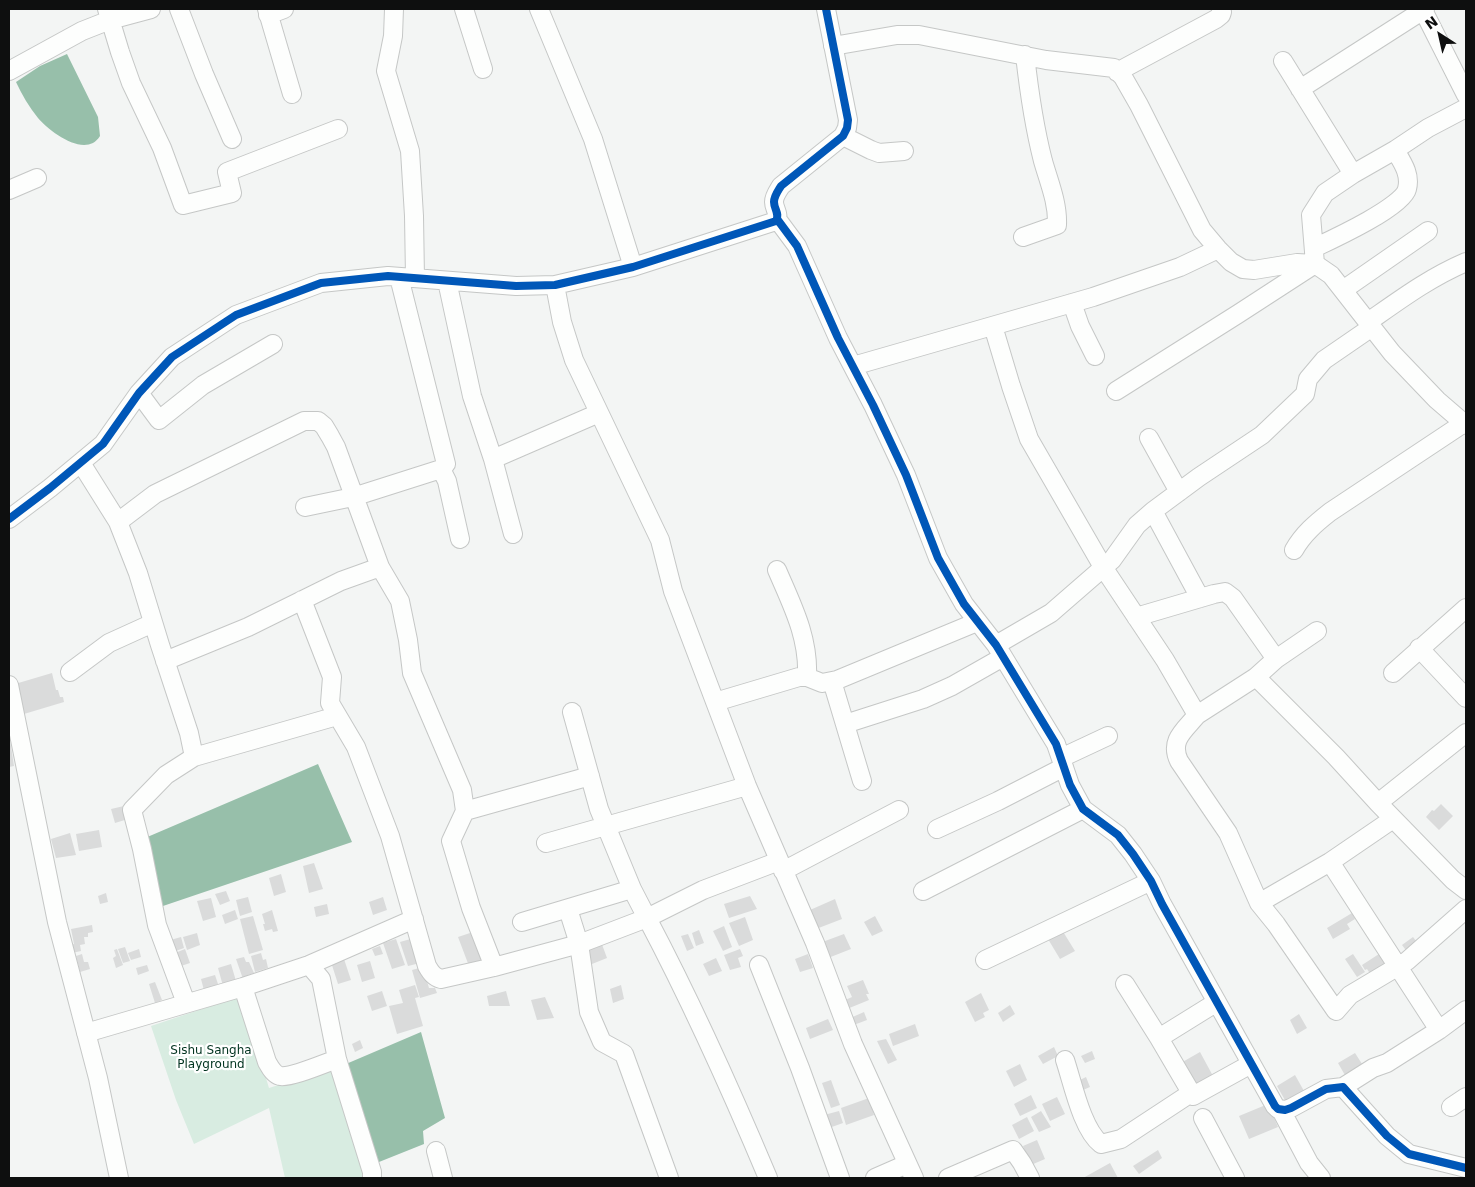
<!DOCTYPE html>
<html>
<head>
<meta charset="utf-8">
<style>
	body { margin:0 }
	#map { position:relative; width:1475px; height:1187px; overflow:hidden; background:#f3f5f4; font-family:"DejaVu Sans",sans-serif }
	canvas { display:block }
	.frame { position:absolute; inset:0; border:10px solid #0e0f0f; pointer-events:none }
	.north { position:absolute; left:1415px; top:10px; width:50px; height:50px; -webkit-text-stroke:4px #fff; paint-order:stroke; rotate:325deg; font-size:14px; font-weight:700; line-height:20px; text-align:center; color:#0e0f0f }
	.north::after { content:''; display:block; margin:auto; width:18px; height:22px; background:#0e0f0f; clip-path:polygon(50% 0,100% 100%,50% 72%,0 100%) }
</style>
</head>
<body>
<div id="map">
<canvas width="1475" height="1187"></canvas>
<div class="frame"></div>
<div class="north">N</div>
</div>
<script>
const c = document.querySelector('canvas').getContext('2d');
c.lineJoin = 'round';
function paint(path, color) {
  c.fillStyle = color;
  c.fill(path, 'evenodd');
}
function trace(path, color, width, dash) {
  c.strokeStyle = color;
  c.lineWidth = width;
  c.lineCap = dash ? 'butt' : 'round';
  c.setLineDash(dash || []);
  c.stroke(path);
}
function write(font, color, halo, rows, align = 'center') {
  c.font = font + ' "DejaVu Sans",sans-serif';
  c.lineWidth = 4.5;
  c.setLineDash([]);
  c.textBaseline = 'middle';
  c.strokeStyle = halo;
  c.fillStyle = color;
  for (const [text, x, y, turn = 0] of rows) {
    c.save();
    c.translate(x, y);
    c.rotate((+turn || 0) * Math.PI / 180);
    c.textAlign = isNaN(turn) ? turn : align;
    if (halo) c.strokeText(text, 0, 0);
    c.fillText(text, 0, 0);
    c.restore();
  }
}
const green = new Path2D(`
	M241 996 269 1088 335 1067 368 1178H285L269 1108 194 1144 176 1100 151 1026Z`);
const water = new Path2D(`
	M67 54 98 117 100 136C86 159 50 132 38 118 29 107 22 95 16 82L40 66Z
	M318 764 352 842 163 906 145 838Z
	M421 1032 445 1118 423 1131 424 1144 374 1164 346 1064Z`);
const building = new Path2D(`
	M52 673 56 690H58L60 697H63L64 702 24 714 15 684Z
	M9 740H10L14 766 9 767Z
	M1441 804 1453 816 1439 830 1426 817 1432 810 1434 811Z
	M124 806 128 819 115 823 111 809Z
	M99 830 102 847 79 851 76 834Z
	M70 833 76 855 56 858 51 839Z
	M314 863 323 889 309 893 303 866Z
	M281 874 286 892 274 896 269 878Z
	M226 891 230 901 220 905 215 894Z
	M106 893 108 902 100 904 98 896Z
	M750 896 757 909 729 918 724 904Z
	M248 897 252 912 240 916 236 900Z
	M383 897 387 910 373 915 369 902Z
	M211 898 216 917 203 921 197 901Z
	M835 899 842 919 816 929 810 910Z
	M327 904 329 914 316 917 314 907Z
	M235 910 238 919 225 924 222 915Z
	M272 910 278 931 273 932 272 929 265 931 263 924H265L262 914Z
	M1352 913 1355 919 1347 924 1350 929 1333 939 1327 928Z
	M253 916 263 950 249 954 240 919Z
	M875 916 883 931 872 936 864 922Z
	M745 917 753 940 739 946 729 923Z
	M92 925 93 932 88 933V937H84L85 944 80 945 81 951 72 953 70 945 74 944 71 929Z
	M724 926 732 947 723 951 713 931Z
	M699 930 704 943 696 946 692 933Z
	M1062 930 1075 951 1060 959 1048 939Z
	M473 932 482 961 469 966 458 937Z
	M197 933 200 945 187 950 183 937Z
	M688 934 694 948 687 951 681 936Z
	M844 934 851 949 823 960 817 944Z
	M181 937 184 948 170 953 167 941Z
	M1413 937 1419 945 1408 953 1402 945Z
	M414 938 420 963 408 966 400 942Z
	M396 939 405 965 392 969 383 943Z
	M600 939 607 958 587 966 582 952 591 949 590 947Z
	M380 946 383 954 375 956 372 949Z
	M125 947 130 961 123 963 118 949Z
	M117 949 123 965 116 968 113 958 116 956 114 950Z
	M139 949 141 957 131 960 128 953Z
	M185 949 190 963 175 968 170 955Z
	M740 949 743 956 738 958 741 967 730 970 724 955Z
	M261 953 263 960 266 959 268 968 255 972 251 956Z
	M82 954 84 962H88L90 969 80 972 76 956Z
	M808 954 813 968 800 972 795 959Z
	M1353 954 1365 972 1357 977 1345 959Z
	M1379 954 1386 965 1371 975 1367 969 1365 970 1362 965Z
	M343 956 351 980 338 984 331 962Z
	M244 957 246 962H249L254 973 248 975V978L243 979 236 959Z
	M716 958 722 971 709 976 703 964Z
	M370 961 375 978 362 982 357 965Z
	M231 964 236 981 223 986 218 968Z
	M147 965 149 971 138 975 136 968Z
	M423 967 429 988H435L437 993 420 998 412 970Z
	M215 975 218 984 216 985 217 990 205 994 201 979Z
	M863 980 869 994H866L869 1000 847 1009 843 1001 852 997 847 986Z
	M155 982 162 1000 155 1003 149 984Z
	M415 985 419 997 415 998 423 1026 397 1034 389 1006 403 1003 399 990Z
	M621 985 624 999 613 1003 610 989Z
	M382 991 387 1006 372 1011 367 996Z
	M506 991 510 1006H489L487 996Z
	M981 993 989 1010 983 1013 985 1017 975 1022 965 1002Z
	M545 997 554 1018 537 1020 531 1000Z
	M1010 1005 1015 1014 1003 1022 998 1013Z
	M864 1012 867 1020 851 1026 848 1019Z
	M1299 1014 1307 1028 1297 1034 1290 1020Z
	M828 1019 833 1030 810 1039 806 1028Z
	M915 1024 919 1036 893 1046 889 1034Z
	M886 1039 897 1060 888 1064 877 1041Z
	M360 1040 363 1048 355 1052 352 1044Z
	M1054 1047 1058 1056 1043 1064 1038 1056Z
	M1092 1051 1095 1059 1085 1063 1081 1056Z
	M1200 1052 1213 1076 1193 1088 1179 1064Z
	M1355 1053 1364 1067 1346 1077 1338 1063Z
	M1020 1064 1027 1080 1014 1087 1006 1071Z
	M1295 1075 1304 1091 1286 1102 1277 1086Z
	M1086 1077 1090 1087 1083 1090 1078 1081Z
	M831 1080 840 1105 831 1108 822 1083Z
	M1031 1095 1037 1108 1020 1116 1014 1104Z
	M1057 1097 1065 1114 1050 1121 1042 1104Z
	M869 1098 874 1115 846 1125 841 1108Z
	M1268 1104 1278 1127 1249 1139 1239 1116Z
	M839 1111 843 1123 829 1128 824 1115Z
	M1041 1111 1051 1127 1039 1132 1031 1117Z
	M1027 1117 1034 1131 1019 1139 1012 1125Z
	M1037 1140 1045 1159 1031 1165 1023 1146Z
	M1158 1150 1162 1158 1139 1174 1133 1166Z
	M1110 1163 1118 1178H1083Z`);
const minor = new Path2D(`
	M107 9 120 52 131 83 162 148 183 205 232 193 227 172 338 129
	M179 9 204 74 232 139
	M267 9 292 94
	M394 9 393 36 386 71 410 151 414 216 415 278
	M464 9 483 69
	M539 9 593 139 633 267
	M1423 10 1466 95
	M268 15 284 9
	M833 46 897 35H919L1046 60 1114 68 1123 77 1139 105 1202 230 1218 249 1231 262 1243 269 1254 270 1297 263 1315 264 1331 275 1392 353 1437 400 1466 425
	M1283 61 1353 174
	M9 71 82 31 110 20 151 9
	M1117 72 1216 19 1221 15 1222 12 1221 9
	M1300 89 1425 9
	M843 136 871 150 879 153 904 151
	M9 190 37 178
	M777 219 797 246 838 338 873 405 906 475 938 558 964 604 996 645 1056 744 1070 785 1083 809 1118 835 1133 854 1151 881 1162 904 1275 1106 1278 1109 1285 1110 1291 1108 1326 1089 1343 1087 1387 1136 1409 1154 1466 1168
	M1023 237 1057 225C1058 203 1049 182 1043 161 1034 126 1029 91 1025 55
	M1314 248C1331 240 1403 207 1407 189 1411 174 1402 162 1395 150
	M447 281 472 396 493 459 513 534
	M555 285 562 322 574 360 660 540 673 591 747 786 815 943 853 1044 914 1178
	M1343 290 1428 231
	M1072 303 1080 326 1095 356
	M1368 322C1401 299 1429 278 1466 262
	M993 326 1011 386 1029 439 1103 567 1165 660 1197 715 1256 677 1336 757 1378 803 1453 880 1466 890
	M853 366 1093 297 1180 267 1218 249
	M1116 391 1238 314 1315 264 1311 215 1325 193 1353 174 1395 150 1428 128 1466 108
	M139 393 159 420 203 385 273 344
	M1149 438 1179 492
	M493 459 599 413
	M81 463 118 522 138 573 160 645 189 733 194 757 166 775 132 810 142 849 157 925 186 1003
	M441 469 447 481 460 539
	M305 507 353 497 441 469 446 464 399 277
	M1153 511 1200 598
	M9 519 50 488 103 444 139 393 172 357 236 315 321 283 388 276 516 286 555 285 633 267 776 221C780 214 774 209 774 202 774 196 778 191 781 186L843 136 847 128 848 120 826 9
	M118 522 155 494 304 421H318L324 426 330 436 336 447 380 567
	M1294 550C1303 534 1316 523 1330 512L1464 423
	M777 570C792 605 809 637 807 677
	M302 600 332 677 330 703 356 747 390 836 427 966C431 973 434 977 441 979L494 967 579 944 589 1012 602 1042 624 1054 669 1178
	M1136 617 1214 594 1225 592 1233 598 1276 659
	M996 645 1051 613 1112 560 1137 525 1153 511 1199 477 1262 435 1305 394 1308 379 1324 360 1372 327
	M1419 648 1466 698
	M165 661 248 627 341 581 380 567 400 601 408 640 412 673 462 790 465 811 451 841 471 908 494 967
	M70 672 109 643 153 623
	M1393 673 1466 608
	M1256 677 1276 659 1317 631
	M832 681 862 781
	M9 685 57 922 98 1078 119 1178
	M715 702 799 677H807L822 683 837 680 977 622
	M572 712 599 809 632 889 647 918 703 890 779 861
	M1197 715C1185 730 1169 740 1179 761L1228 833 1259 903 1276 924 1336 1011 1350 995 1407 961 1466 909
	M845 724 923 699 952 686 1003 657
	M194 757 337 716
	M1061 758 1108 736
	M1378 803 1466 733
	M465 811 590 776
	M937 829 998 801 1064 767
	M546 843 747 786
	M1330 862 1439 1030
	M783 871 899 810
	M923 891 1083 809
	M1259 903 1330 862 1393 819
	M568 909 579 944 647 918C692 1003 731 1090 768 1178
	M522 922 632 889
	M985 960 1151 881
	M309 965 321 979 337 1059
	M759 965 800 1068 840 1178
	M1125 984 1159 1038 1193 1096 1251 1064
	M243 987 267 1062C270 1067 273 1074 280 1076 291 1078 325 1063 337 1059L372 1172V1178
	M86 1033 243 987 309 965 414 919
	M1159 1038 1217 1002
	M1065 1060C1073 1084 1082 1129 1101 1144L1121 1139 1191 1093
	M1343 1087 1373 1068 1387 1063 1439 1030 1466 1010
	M1451 1107 1466 1097
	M1281 1110 1309 1163 1321 1178
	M1203 1118 1235 1178
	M436 1151 443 1178
	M875 1178 907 1164
	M948 1178 1013 1150 1022 1163 1030 1178`);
const cycleway = new Path2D(`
	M777 219 797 246 838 338 873 405 906 475 938 558 964 604 996 645 1056 744 1070 785 1083 809 1118 835 1133 854 1151 881 1162 904 1275 1106 1278 1109 1285 1110 1291 1108 1326 1089 1343 1087 1387 1136 1409 1154 1466 1168
	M9 519 50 488 103 444 139 393 172 357 236 315 321 283 388 276 516 286 555 285 633 267 776 221C780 214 774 209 774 202 774 196 778 191 781 186L843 136 847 128 848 120 826 9`);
const parkNames = [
	["Sishu Sangha",211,1051],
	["Playground",211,1065]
];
paint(green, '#d8ece1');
paint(water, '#97bfaa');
paint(building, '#dadbdb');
trace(minor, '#c5c7c6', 20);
trace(minor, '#fdfefd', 18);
trace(cycleway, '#0057b8', 8);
write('12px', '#01331f', '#fff', parkNames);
</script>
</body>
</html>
